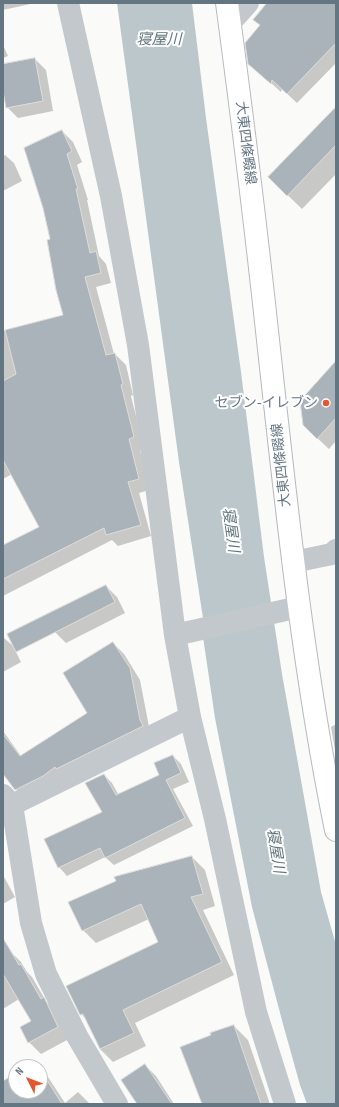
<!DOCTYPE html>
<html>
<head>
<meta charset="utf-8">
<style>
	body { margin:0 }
	#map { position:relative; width:339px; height:1107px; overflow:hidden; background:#fafaf8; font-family:"Sofia Sans Condensed",sans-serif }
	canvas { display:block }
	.frame { position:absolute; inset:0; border:4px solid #657683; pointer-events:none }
	.north { position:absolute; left:8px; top:1059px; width:40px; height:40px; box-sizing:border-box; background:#fff; border:1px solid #c1c8cd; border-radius:50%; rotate:312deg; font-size:11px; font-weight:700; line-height:16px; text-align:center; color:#657683 }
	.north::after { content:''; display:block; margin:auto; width:14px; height:18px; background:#e4572e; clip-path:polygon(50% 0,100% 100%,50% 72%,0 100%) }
</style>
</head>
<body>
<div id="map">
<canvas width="339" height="1107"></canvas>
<div class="frame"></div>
<div class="north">N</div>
</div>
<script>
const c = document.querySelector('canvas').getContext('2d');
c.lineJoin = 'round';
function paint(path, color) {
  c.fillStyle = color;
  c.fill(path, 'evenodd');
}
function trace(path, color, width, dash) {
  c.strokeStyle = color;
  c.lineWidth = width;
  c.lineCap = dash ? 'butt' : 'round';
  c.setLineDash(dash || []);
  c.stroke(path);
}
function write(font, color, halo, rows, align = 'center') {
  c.font = font + ' "Sofia Sans Condensed","Noto Sans JP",sans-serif';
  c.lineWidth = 4;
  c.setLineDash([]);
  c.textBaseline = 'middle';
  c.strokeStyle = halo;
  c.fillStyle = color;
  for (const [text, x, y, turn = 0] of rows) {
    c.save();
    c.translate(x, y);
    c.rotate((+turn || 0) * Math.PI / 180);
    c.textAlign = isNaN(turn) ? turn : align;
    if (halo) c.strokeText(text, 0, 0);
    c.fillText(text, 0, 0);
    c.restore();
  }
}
const water = new Path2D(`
	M117 3H192L206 118 241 372 264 557 282 674 321 892 336 945V1104H307L300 1085 283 1024 252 907 215 718 203 637V618L179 462Z`);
const shadow = new Path2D(`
	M3 3H35L3 10Z
	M268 3H336V63L297 103 282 89 281 92 249 63 261 26 255 20Z
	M3 45 8 56 3 58Z
	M35 59 46 70 53 111 18 118 7 107 3 85V65Z
	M336 108V174L302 209 269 177Z
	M62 131 73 142 82 162 77 165 88 200H87L99 256 106 264 111 283 96 287 114 354H115L126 365 133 395 131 396 144 448 140 450 149 490 139 493 151 536 118 546 112 540 3 596V546L40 527 12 474 3 479V331L64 316 51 240Z
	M5 155 14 163 22 181 3 191V156Z
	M336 366V441L329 449 315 436Z
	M106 586 117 597 125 613 66 643 55 632Z
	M3 637 13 646 21 662 3 672Z
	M113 643 124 654 140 680 150 732 27 800 16 789 3 772V731L21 756 88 713Z
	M336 724V756L331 727Z
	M173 756 181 764 189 782 173 789 193 826 114 865 105 857 67 876 59 867 103 813 104 775 112 783 118 794 160 775Z
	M192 857 205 870 215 906 203 910 234 975 135 1023 146 1046 113 1062 100 1049 87 1020 81 1014 159 943 149 919 96 943 83 930Z
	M3 875 15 897 3 904Z
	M9 950 21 962 27 972 32 977 46 1001 55 1010 69 1039 41 1054 29 1042 21 1027 32 1021 19 999 3 1009V954Z
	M234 1026 248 1040 270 1104H204Z
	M145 1065 156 1076 174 1104H138Z
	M40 1067 46 1074 65 1103 78 1092 90 1104H3V1083L16 1074V1091H40Z`);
const building = new Path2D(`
	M267 3H336V43L287 94 272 80 271 84 248 64 245 43 260 25 253 20Z
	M35 58 43 101 6 108 3 91V64Z
	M336 107V145L287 196 268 177Z
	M62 130 72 151 67 154 78 189H76L90 253 96 251 101 273 85 277 106 355 115 353 123 384 121 385 134 437 129 439 139 479 128 482 141 525 106 535 104 528 3 579V545L39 527 3 460V381L16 374 5 330 63 315 56 290 47 240 50 239 43 208 24 148Z
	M336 361V418L317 439 303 425 300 401Z
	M106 585 115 602 16 652 7 634Z
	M113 642 130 668 140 720 143 726 56 769 55 767 43 776 15 790 3 774V734L20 756 87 713 63 673Z
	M173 755 181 773 166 780 185 818 105 858 100 848 58 868 44 839 102 812 85 783 104 774 116 795 159 775 154 763Z
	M192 856 203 894 191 897 222 962 123 1010 134 1033 100 1049 83 1014 80 1015 66 986 158 942 141 904 82 931 68 902 116 881 114 877Z
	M3 938 19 965 21 964 41 999 44 997 58 1027 28 1043 20 1027 31 1021 3 974Z
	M234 1025 261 1104H202L180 1047 211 1035 210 1033Z
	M35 1061 39 1067H25Z
	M145 1064 172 1104H137L121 1080Z
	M40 1069 62 1104H3V1081L16 1073V1091H40Z`);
const minor = new Path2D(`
	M68 3 111 196 138 345 175 635 190 717 215 819 256 1012 285 1104
	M230 23 248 3
	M293 562 332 554 336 550
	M175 635 299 607
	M3 795 12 805 31 923 46 974 77 1036 117 1104
	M12 805 190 717`);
const major = new Path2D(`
	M227 3C242 115 256 228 268 340 286 504 303 669 336 830`);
const markers = [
	[326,403,4,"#e4572e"]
];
const streetNames = [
	["大東四條畷線",245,143,83],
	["大東四條畷線",282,465,-96]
];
const poiNames = [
	["セブン-イレブン",318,403]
];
const waterNames = [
	["寝屋川",159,40],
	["寝屋川",230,530,82],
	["寝屋川",275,851,81]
];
paint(water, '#bbc7cb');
paint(shadow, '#0003');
paint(building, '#aab3b9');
trace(building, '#dcdcda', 1);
trace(major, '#b5babe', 24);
trace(minor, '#c3c8cc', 22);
trace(major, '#fff', 22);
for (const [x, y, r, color] of markers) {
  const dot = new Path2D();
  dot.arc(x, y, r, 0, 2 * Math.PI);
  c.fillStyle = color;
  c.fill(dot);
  trace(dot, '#fff', 1.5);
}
write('14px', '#657683', '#fff', streetNames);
write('14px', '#657683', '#fff', poiNames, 'right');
write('italic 15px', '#60757c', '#fff', waterNames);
</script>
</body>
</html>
